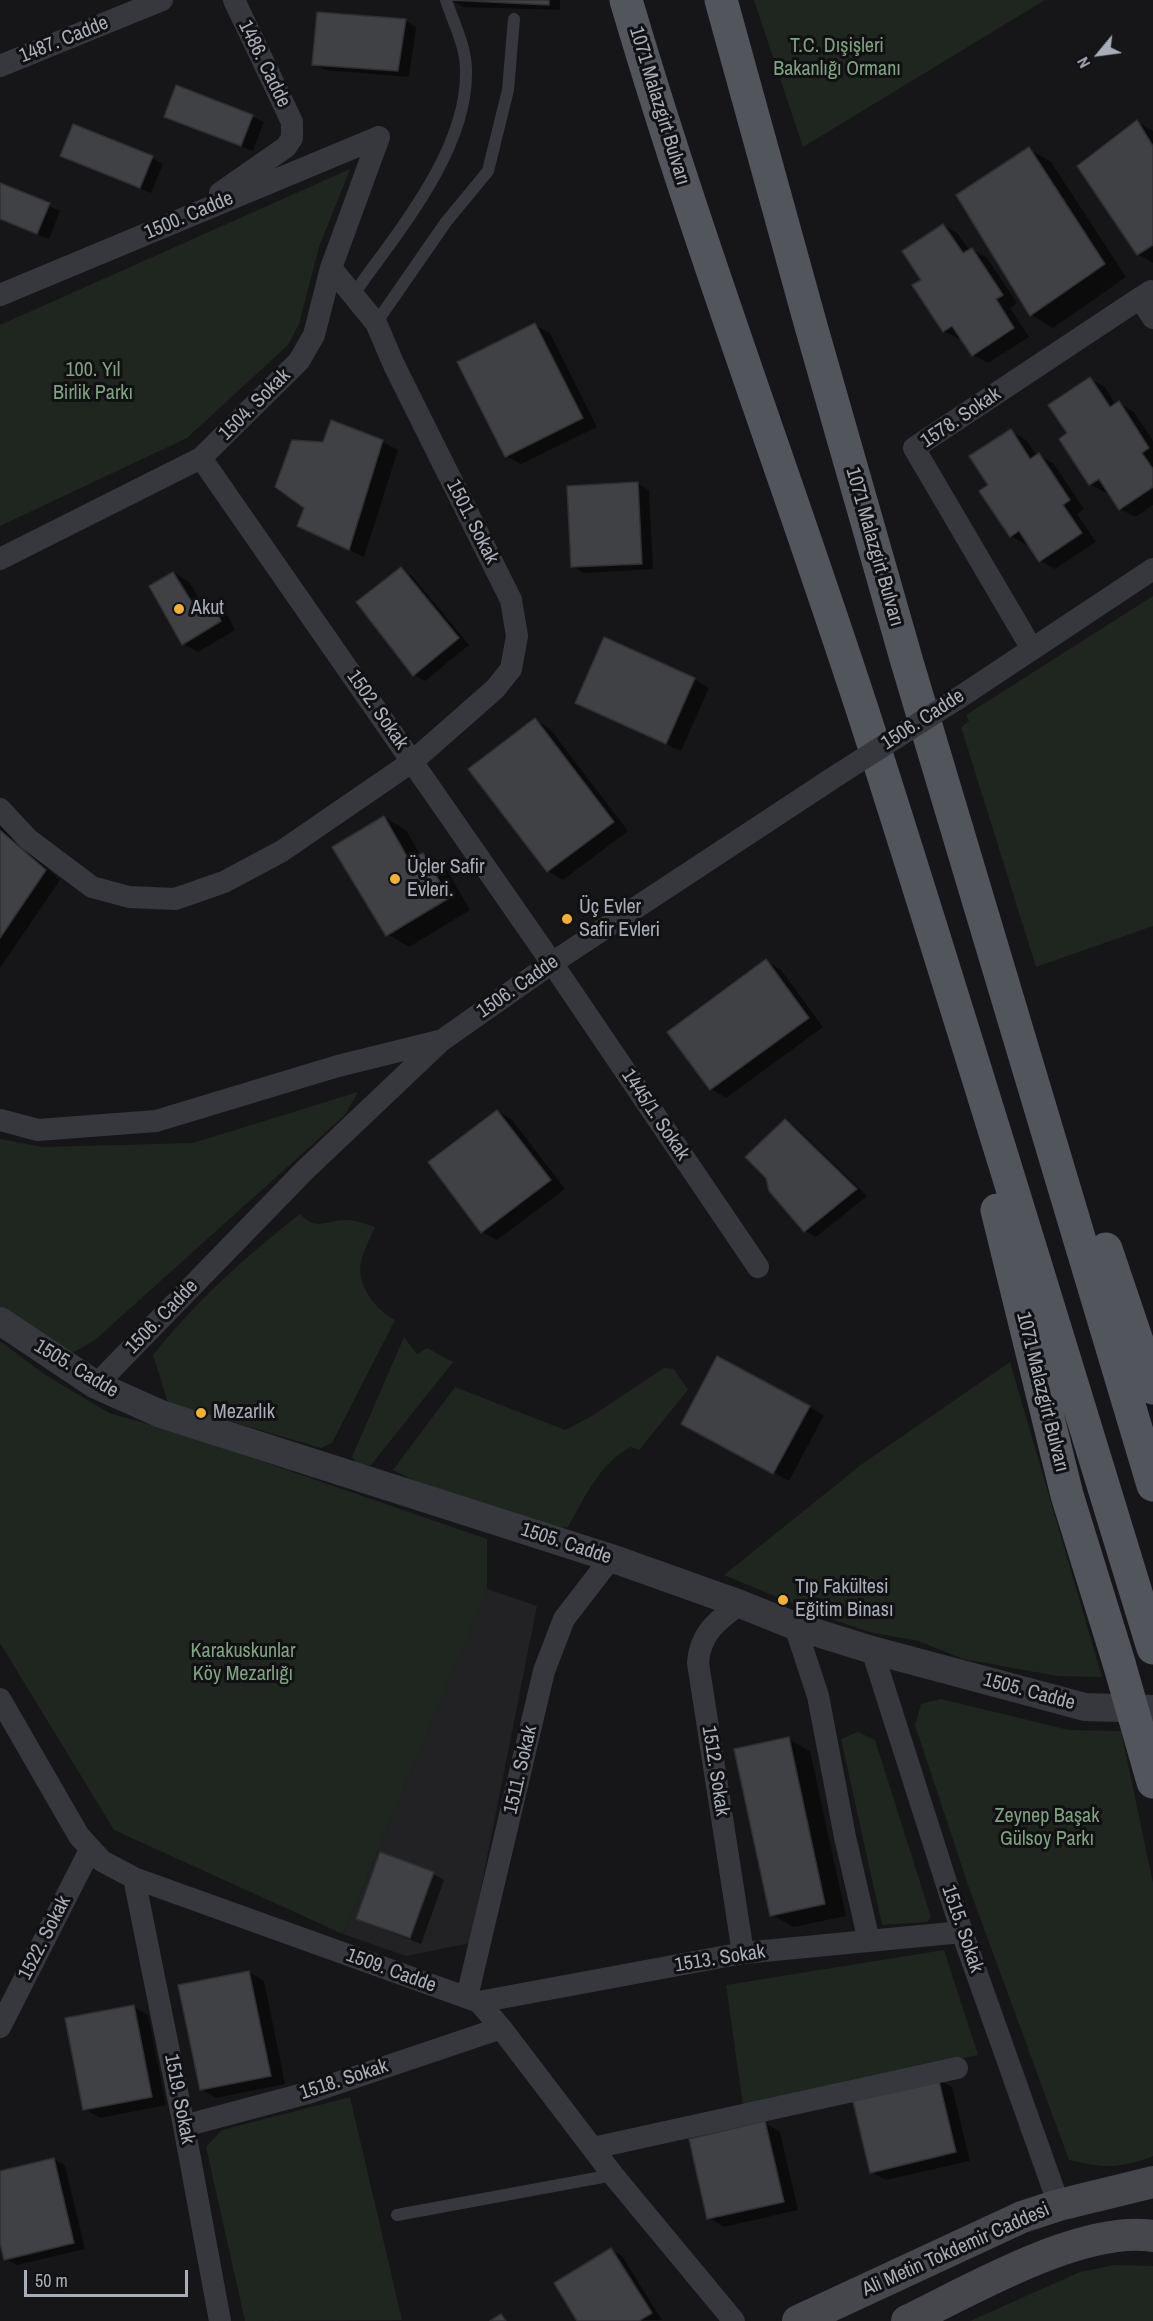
<!DOCTYPE html>
<html>
<head>
<meta charset="utf-8">
<style>
	body { margin:0 }
	#map { position:relative; width:1153px; height:2321px; overflow:hidden; background:#161618; font-family:"Archivo Narrow",sans-serif }
	canvas { display:block }
	.north { position:absolute; left:1069px; top:24px; width:60px; height:60px; -webkit-text-stroke:4px #111113; paint-order:stroke; rotate:241deg; font-size:16px; font-weight:700; line-height:24px; text-align:center; color:#a8adb8 }
	.north::after { content:''; display:block; margin:auto; width:21px; height:27px; background:#a8adb8; clip-path:polygon(50% 0,100% 100%,50% 72%,0 100%) }
	.scale { position:absolute; left:24px; top:2270px; width:164px; height:27px; box-sizing:border-box; border:3px solid #a8adb8; border-top:0; padding-left:8px; font-size:18px; line-height:21px; white-space:nowrap; color:#a8adb8; -webkit-text-stroke:4px #111113; paint-order:stroke }
</style>
</head>
<body>
<div id="map">
<canvas width="1153" height="2321"></canvas>
<div class="north">N</div>
<div class="scale">50 m</div>
</div>
<script>
const c = document.querySelector('canvas').getContext('2d');
c.lineJoin = 'round';
function paint(path, color) {
  c.fillStyle = color;
  c.fill(path, 'evenodd');
}
function trace(path, color, width, dash) {
  c.strokeStyle = color;
  c.lineWidth = width;
  c.lineCap = dash ? 'butt' : 'round';
  c.setLineDash(dash || []);
  c.stroke(path);
}
function write(font, color, halo, rows, align = 'center') {
  c.font = font + ' "Archivo Narrow",sans-serif';
  c.lineWidth = 6;
  c.setLineDash([]);
  c.textBaseline = 'middle';
  c.strokeStyle = halo;
  c.fillStyle = color;
  for (const [text, x, y, turn = 0] of rows) {
    c.save();
    c.translate(x, y);
    c.rotate((+turn || 0) * Math.PI / 180);
    c.textAlign = isNaN(turn) ? turn : align;
    if (halo) c.strokeText(text, 0, 0);
    c.fillText(text, 0, 0);
    c.restore();
  }
}
const built = new Path2D(`
	M487 1589 537 1606 470 1943 406 1956 343 1934Z`);
const green = new Path2D(`
	M754 0H1045L803 147Z
	M350 169 319 247 299 324 288 345 187 438 0 526V325Z
	M1153 596V926L1036 967 961 727 969 721 966 715Z
	M358 1092 344 1116 95 1340 76 1351 68 1353 0 1309V1139L43 1147 193 1143Z
	M300 1214C317 1232 325 1220 346 1220 355 1220 366 1224 375 1227 370 1238 364 1250 361 1262 356 1286 376 1310 395 1320L332 1443 321 1448 168 1403 153 1355C197 1300 245 1257 300 1214Z
	M404 1337 417 1354 427 1348 453 1362 371 1465H358L352 1457Z
	M0 1341 44 1374 109 1413 183 1434 487 1539V1590L343 1934 114 1830 0 1643Z
	M1010 1362 1102 1677 1057 1676 963 1659 918 1641 869 1632 820 1615 724 1575 862 1464Z
	M664 1368 674 1369 688 1390 639 1450 631 1447C599 1464 585 1497 568 1527L553 1529 444 1496 393 1470 455 1387 565 1430 592 1416Z
	M941 1699 1069 1730 1121 1731 1153 1883V2156L1151 2157C1118 2169 1102 2168 1069 2160L968 1885 915 1725 921 1704Z
	M858 1732 875 1740 931 1917 927 1922 882 1925 841 1739Z
	M944 1950 978 2055 743 2105 726 1985Z
	M350 2097 402 2320 245 2321 206 2147 222 2130Z
	M1115 2265 1153 2266V2321H970L1080 2272Z`);
const shadow = new Path2D(`
	M452 0H560V10L463 7Z
	M405 20 416 27 409 77 325 70 314 64Z
	M166 116H252L264 122 253 151 177 122Z
	M1137 122 1153 131V263L1138 254Z
	M1029 149 1051 162 1126 277 1053 328 1032 315 958 196Z
	M152 158 163 164 151 193 73 161Z
	M0 184 60 211 49 239 0 219Z
	M943 225 958 234 970 251 972 249 987 258 1017 303 1010 308 1029 337 988 363 973 355 962 337 959 339 944 331 923 280Z
	M535 325 550 333 597 427 521 464 506 456Z
	M1090 379 1105 387 1116 405 1119 403 1134 412 1153 441V505L1135 517 1120 509 1108 491 1106 493 1090 484 1061 439 1069 434Z
	M332 422 383 442 398 450 364 557 299 526Z
	M1011 431 1026 440 1037 456 1039 455 1054 464 1084 509 1077 514 1096 542 1055 569 1040 560 1029 543 1026 545 1011 536 990 485Z
	M638 484 649 490 653 569 584 573 572 566Z
	M401 569 412 576 469 645 425 681 414 675Z
	M174 573 189 582 206 610 213 607 228 616 235 630 198 652 183 644Z
	M694 679 709 688 681 751 577 703Z
	M535 720 550 729 628 831 563 880 548 871 471 770Z
	M384 817 406 830 421 856 423 855 445 867 470 910 409 947 387 934Z
	M0 827 60 880 0 968Z
	M766 961 781 970 823 1027 726 1098 711 1089Z
	M497 1111 512 1120 565 1189 497 1240 482 1232Z
	M785 1121 797 1128 867 1196 816 1237 805 1231Z
	M810 1407 824 1415 789 1481 698 1432Z
	M788 1739 810 1751 846 1916 794 1927 772 1915Z
	M433 1874 444 1880 421 1944 369 1924 358 1918Z
	M249 1972 264 1981 285 2084 216 2098 201 2089Z
	M133 2006 148 2015 166 2105 100 2118 85 2109Z
	M937 2079 952 2087 970 2161 886 2180 871 2172Z
	M765 2123 780 2132 798 2210 724 2227 709 2218Z
	M54 2159 65 2166 85 2249 17 2265 5 2259 0 2236V2172Z
	M611 2250 622 2256 662 2320 579 2321Z`);
const building = new Path2D(`
	M450 0H549V5Z
	M317 12 406 19 398 71 312 65Z
	M176 85 253 115 241 146 164 117Z
	M1137 120 1153 146V245L1137 255 1077 166Z
	M73 124 153 156 140 188 60 156Z
	M1029 147 1105 264 1030 316 956 195Z
	M0 183 50 203 37 234 0 219Z
	M943 224 963 253 972 248 1003 295 996 299 1014 328 972 356 952 326 943 332 912 285 921 280 902 251Z
	M535 323 583 418 505 457 457 362Z
	M1090 377 1110 407 1119 401 1149 448 1142 453 1153 469V487L1119 510 1099 479 1089 485 1059 439 1067 433 1048 405Z
	M331 420 383 440 349 550 297 526 304 508 275 487 292 440 323 442Z
	M1011 429 1030 459 1039 453 1070 500 1063 505 1082 533 1039 562 1019 531 1010 537 979 491 988 485 969 456Z
	M638 482 642 564 571 567 567 486Z
	M401 567 459 638 413 676 356 602Z
	M173 572 198 612 213 605 221 621 182 645 149 586Z
	M604 637 695 678 666 744 575 703Z
	M535 718 614 822 547 872 468 769Z
	M384 816 409 860 423 853 449 898 386 936 332 847Z
	M0 830 46 870 0 938Z
	M766 959 809 1018 710 1090 667 1032Z
	M497 1110 551 1180 481 1233 428 1162Z
	M785 1119 857 1189 804 1232 769 1191 766 1178 745 1157Z
	M717 1356 810 1406 773 1474 681 1424Z
	M789 1737 825 1904 770 1916 734 1749Z
	M380 1852 434 1872 410 1938 356 1919Z
	M249 1971 271 2076 200 2090 178 1985Z
	M134 2005 152 2097 83 2110 65 2018Z
	M938 2077 956 2152 870 2173 852 2097Z
	M765 2121 784 2202 707 2219 689 2139Z
	M54 2158 74 2243 4 2260 0 2243V2171Z
	M611 2248 652 2313 639 2321H577L554 2283Z
	M501 2314 506 2321H490Z`);
const service = new Path2D(`
	M353 295C397 232 468 151 466 70 466 46 453 22 446 0
	M376 323 446 222 488 171 508 90 514 19
	M397 2215 613 2175`);
const minor = new Path2D(`
	M0 66 162 0
	M220 193 286 147 292 138V122L234 0
	M1151 291 1140 298 1153 318
	M0 295 379 137
	M201 458 552 963 758 1267
	M0 559 201 458 299 361 314 335 331 268 379 137
	M1032 649 914 448 1140 298
	M957 699 1153 569
	M0 809 28 839 92 887 129 897 175 899 224 882 282 851 413 761 495 689 511 669 517 636 511 600 394 365 376 323 331 268
	M0 1120 38 1130 156 1121 338 1066 439 1041
	M96 1385 304 1171 441 1041 552 963 839 774
	M740 1604C718 1620 700 1633 698 1663L743 1953
	M795 1626 818 1696 845 1837 869 1941
	M872 1650 962 1932 1059 2205
	M0 1699 79 1836 102 1861 134 1878 479 2002 501 2028 613 2175 734 2321
	M134 1878 184 2126 220 2321
	M467 1997 544 1671 564 1619 611 1558
	M479 2002 743 1953 962 1932
	M0 2027 90 1850
	M184 2126 311 2092 501 2028
	M593 2148 957 2068`);
const tertiary = new Path2D(`
	M0 1321 96 1385 161 1414 611 1558 740 1604 795 1626 872 1650 1085 1707 1153 1709`);
const secondary = new Path2D(`
	M798 2321 1022 2217 1059 2205 1153 2182
	M907 2321C971 2290 1082 2225 1153 2236`);
const primary = new Path2D(`
	M626 0C697 242 787 478 865 718 964 1027 1058 1338 1153 1648
	M721 0 811 326 907 662 1153 1485
	M997 1210 1067 1495 1119 1663
	M1106 1249 1153 1388`);
const minorBridge = new Path2D(`
	M839 774 957 699`);
const primaryBridge = new Path2D(`
	M1119 1663 1153 1782`);
const markers = [
	[179,609,6,"#f2b134"],
	[395,879,6,"#f2b134"],
	[567,919,6,"#f2b134"],
	[201,1413,6,"#f2b134"],
	[783,1600,6,"#f2b134"]
];
const streetNames = [
	["1487. Cadde",64,40,-22],
	["1486. Cadde",264,64,64],
	["1071 Malazgirt Bulvarı",659,106,73],
	["1500. Cadde",189,216,-23],
	["1504. Sokak",255,405,-45],
	["1578. Sokak",961,418,-34],
	["1501. Sokak",472,522,63],
	["1071 Malazgirt Bulvarı",874,547,74],
	["1502. Sokak",377,710,55],
	["1506. Cadde",923,720,-33],
	["1506. Cadde",518,987,-35],
	["1445/1. Sokak",655,1115,56],
	["1506. Cadde",162,1317,-46],
	["1505. Cadde",76,1369,31],
	["1071 Malazgirt Bulvarı",1042,1392,76],
	["1505. Cadde",566,1544,18],
	["1505. Cadde",1029,1692,15],
	["1511. Sokak",521,1770,-77],
	["1512. Sokak",715,1771,81],
	["1515. Sokak",962,1929,71],
	["1522. Sokak",45,1938,-63],
	["1513. Sokak",720,1959,-9],
	["1509. Cadde",391,1971,20],
	["1518. Sokak",344,2080,-18],
	["1519. Sokak",179,2099,79],
	["Ali Metin Tokdemir Caddesi",956,2250,-24]
];
const parkNames = [
	["T.C. Dışişleri",837,47],
	["Bakanlığı Ormanı",837,70],
	["100. Yıl",93,371],
	["Birlik Parkı",93,394],
	["Karakuskunlar",243,1652],
	["Köy Mezarlığı",243,1675],
	["Zeynep Başak",1047,1817],
	["Gülsoy Parkı",1047,1840]
];
const poiNames = [
	["Akut",191,609],
	["Üçler Safir",407,868],
	["Evleri.",407,891],
	["Üç Evler",579,908],
	["Safir Evleri",579,931],
	["Mezarlık",213,1413],
	["Tıp Fakültesi",795,1588],
	["Eğitim Binası",795,1611]
];
paint(built, '#222225');
paint(green, '#1e261f');
paint(shadow, '#0007');
paint(building, '#404145');
trace(building, '#303034', 1.5);
trace(service, '#37383d', 12);
trace(minor, '#37383d', 22);
trace(tertiary, '#37383d', 28);
trace(secondary, '#45474d', 32);
trace(primary, '#53555c', 33);
trace(minorBridge, '#37383d', 22);
trace(primaryBridge, '#53555c', 33);
for (const [x, y, r, color] of markers) {
  const dot = new Path2D();
  dot.arc(x, y, r, 0, 2 * Math.PI);
  c.fillStyle = color;
  c.fill(dot);
  trace(dot, '#111113', 2);
}
write('20px', '#a8adb8', '#111113', streetNames);
write('20px', '#7fa381', '#111113', parkNames);
write('20px', '#a8adb8', '#111113', poiNames, 'left');
</script>
</body>
</html>
